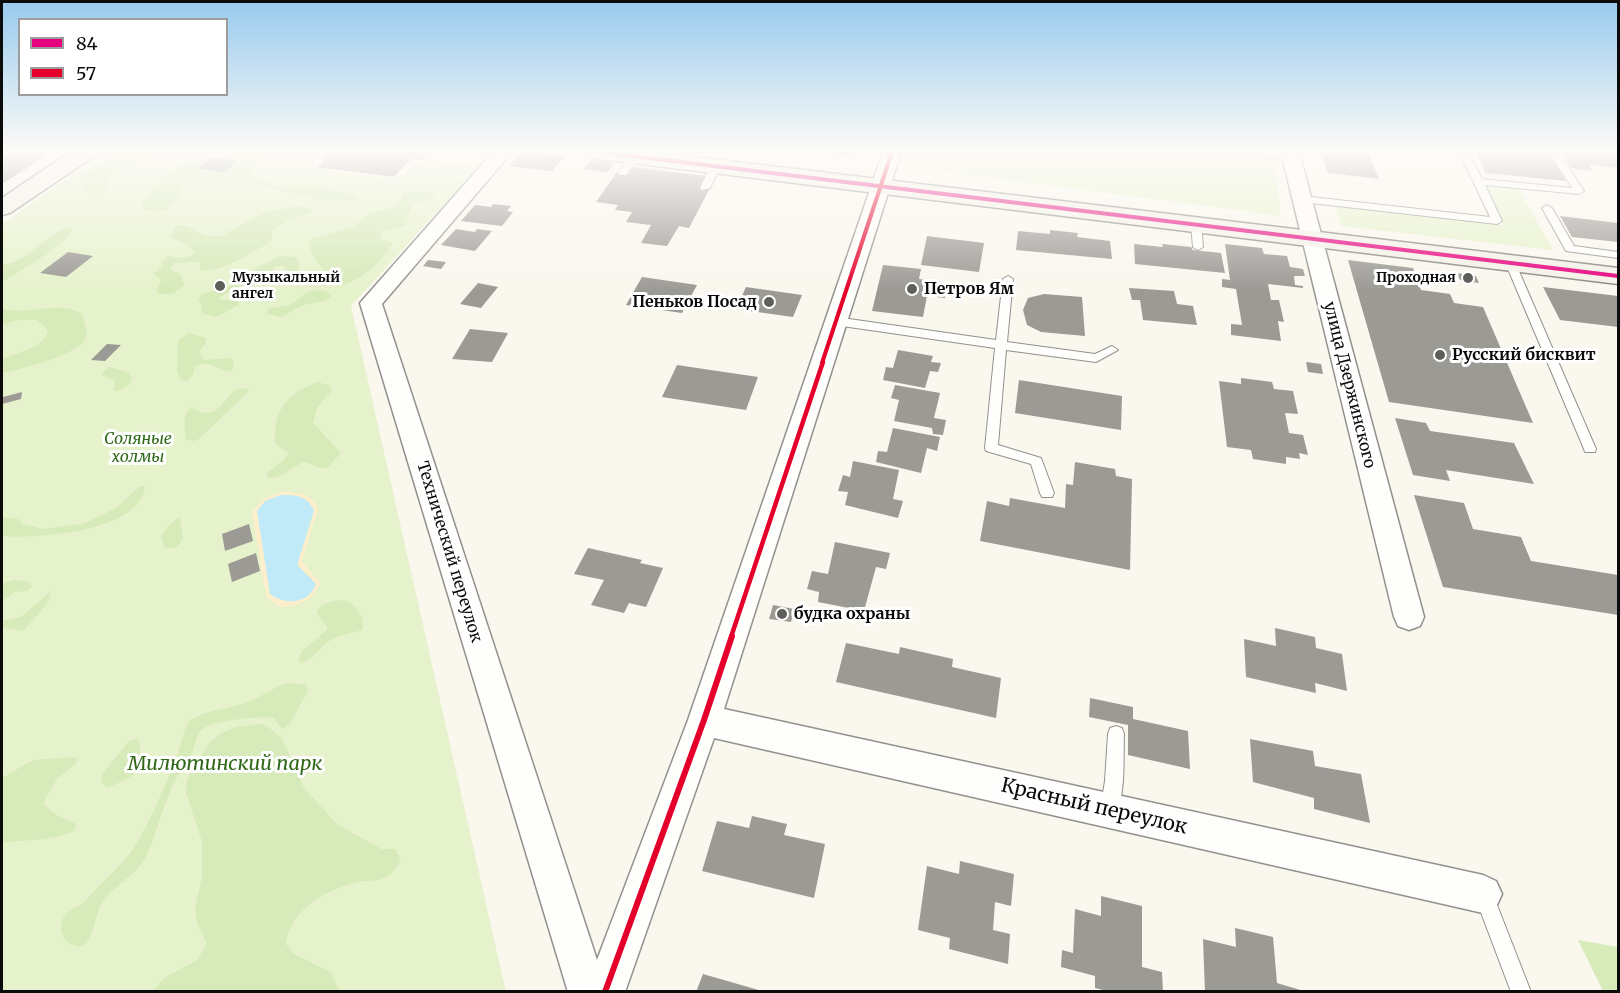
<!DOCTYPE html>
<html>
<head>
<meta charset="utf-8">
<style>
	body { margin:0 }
	#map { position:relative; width:1620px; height:993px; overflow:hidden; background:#faf7ee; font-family:Merriweather,serif }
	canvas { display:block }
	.frame { position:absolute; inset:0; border:3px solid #0b0b0b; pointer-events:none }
	.legend { position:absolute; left:18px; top:18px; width:210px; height:78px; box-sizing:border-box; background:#fff; border:2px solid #9d9d9d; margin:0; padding:8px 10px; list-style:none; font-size:18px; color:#0b0b0b }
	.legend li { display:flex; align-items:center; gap:12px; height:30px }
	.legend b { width:30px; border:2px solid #9d9d9d }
</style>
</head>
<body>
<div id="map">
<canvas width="1620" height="993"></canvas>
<div class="frame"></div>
<ul class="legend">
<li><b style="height:8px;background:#e5007d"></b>84</li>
<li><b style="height:8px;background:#e4002b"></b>57</li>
</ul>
</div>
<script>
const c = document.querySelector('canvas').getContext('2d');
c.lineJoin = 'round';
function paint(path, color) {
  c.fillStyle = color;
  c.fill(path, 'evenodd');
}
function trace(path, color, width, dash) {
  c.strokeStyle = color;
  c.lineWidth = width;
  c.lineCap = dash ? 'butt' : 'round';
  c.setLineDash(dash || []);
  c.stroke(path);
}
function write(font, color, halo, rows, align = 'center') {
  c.font = font + ' Merriweather,serif';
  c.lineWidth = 6;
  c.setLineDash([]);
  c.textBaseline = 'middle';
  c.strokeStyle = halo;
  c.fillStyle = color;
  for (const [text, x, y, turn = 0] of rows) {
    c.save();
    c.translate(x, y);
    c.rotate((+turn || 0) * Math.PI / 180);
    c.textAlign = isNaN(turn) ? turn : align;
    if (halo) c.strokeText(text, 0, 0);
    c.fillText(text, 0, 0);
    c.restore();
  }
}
const green = new Path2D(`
	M105 152H321L311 168 394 179 424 160 480 165 351 306 506 992 2 991V224Z
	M904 152H1201L1274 159 1281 216 901 166Z
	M1486 186 1518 188 1553 250 1341 226 1334 203 1504 225Z`);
const forest = new Path2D(`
	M117 152H156L155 156 146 163 110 175 107 179 108 189C98 199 87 193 78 183 83 169 105 161 117 152Z
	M219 152H277L253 168V175L275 187 310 185 359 195 357 200H323L267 188 243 180 228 182 202 178 183 187C180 191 180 196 177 200 168 211 153 216 142 207 144 196 168 170 179 165 192 160 206 159 219 152Z
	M407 191 432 192 435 195 429 200 414 203 407 216 409 219 404 226 381 231V239L393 243C382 261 363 280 342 285 330 279 303 252 311 239L354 227 369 213 394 207 401 202 402 195Z
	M299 206 310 209 312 212 283 223 272 231V239L268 244C249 253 224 272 201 270L199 262 175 263 171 268 173 272 180 273 185 285 173 294H158L157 289 161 280 154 274 163 265 162 261 168 256C178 258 187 260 195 253L189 246 171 237C175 215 192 229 202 234 209 237 216 236 223 236 249 217 267 210 299 206Z
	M67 228 72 230C63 247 19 272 2 282V264C27 264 44 234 67 228Z
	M280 256 295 257 299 262V272L291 274 283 266H276L263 279 237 287 218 298 222 300H237L239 305 216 317 204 314 201 310 202 305 198 299 202 294 229 287 244 275Z
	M314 290 326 291 331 296 325 301 304 305 281 317 267 314 268 309 290 305 306 293Z
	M2 308C27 317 58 299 82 314 84 321 88 331 86 337 81 355 18 370 2 373V359C16 353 45 348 48 330L37 320H21L2 324Z
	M189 333 206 338V343L199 352 204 360 231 358 234 365 231 372C217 370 210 360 195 366L193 375 187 381 180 380 177 370 178 341Z
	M109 367 130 373 132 380C128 386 122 392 114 390L115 381 102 375V373Z
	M317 382 328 385 332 390 317 408 313 423 341 453 327 468C317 470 312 462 303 462L276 478 267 477V473L284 460 289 453 275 443C274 408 286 396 317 382Z
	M245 388 249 390 248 392 199 439 194 441 186 440C186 427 180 416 192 407 197 409 200 413 205 413 219 414 226 398 235 390Z
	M140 486H145C141 532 36 539 2 536V517L18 519 23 524 42 529 83 524 116 508Z
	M180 517 183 539C177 548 174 550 164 547L161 536 170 524Z
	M13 580 27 581 32 586 27 591 15 592 2 602V584Z
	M51 591 48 603 23 631 2 628V621L21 617Z
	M345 600C356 604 366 618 362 630 351 634 340 634 329 641 320 648 313 659 302 663L298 660 302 651 327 630V626L320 619 317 611C324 601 335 601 345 600Z
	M287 683 307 685 308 691 289 725 282 729 274 718C260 716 213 720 203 729 194 736 196 748 190 757 181 770 173 782 168 797 159 818 155 840 144 860 134 877 113 886 102 902 95 913 92 961 68 942 64 939 61 933 61 927 62 909 79 909 88 898 102 882 118 869 131 852 148 827 159 798 172 770 178 759 183 725 191 720 211 708 229 710 250 701 263 696 274 687 287 683Z
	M264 724 282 738 304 788 337 824 381 849H395L401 859C386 889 375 876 350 884 320 894 291 910 286 944L294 954 332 973 339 991H153L164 978 197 960 207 944 197 923 195 909 202 877V842L186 793 187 779 210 742 222 733 235 727Z
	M138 738C146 772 136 776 107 788L101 781 102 775 129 741Z
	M77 757 76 763 57 779 45 799 44 805 58 816 76 824 74 831C50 842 26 839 2 843V778L33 760Z
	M1578 940 1618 947V991H1603Z`);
const sand = new Path2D(`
	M281 492C298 492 309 492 318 508L302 561 320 583C316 598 294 611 277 605 273 603 269 599 266 596L252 512 263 499ZM258 508 313 517 298 562V566L314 580 270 594Z`);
const water = new Path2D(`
	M281 495C296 495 306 495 314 510L298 562V566L316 584C308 605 285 605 270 594L257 511 265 501Z`);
const building = new Path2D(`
	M2 152H52L2 184Z
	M329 152H429L422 160 412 158 394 177 317 167 324 161 320 160Z
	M521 152H523L564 157 552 171 509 166Z
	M822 152H862L850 157Z
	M1321 152H1368L1379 179 1328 173Z
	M1475 152H1548L1566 181 1486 173Z
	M1561 152H1618V168L1589 165 1593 171 1571 168Z
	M212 157 238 161 224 172 198 168Z
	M591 160 614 163 608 172 584 169Z
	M633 167 707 176 700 187 710 188 689 228 679 226 667 246 641 243 651 225 626 222 632 212 615 210 618 205 596 202 617 172 628 174Z
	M493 204 511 206 507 211 513 212 502 226 461 221 475 205 491 207Z
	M1560 216 1618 223V242L1572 237Z
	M456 229 475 232 477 229 492 231 475 251 441 245Z
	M1050 230 1078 233 1077 237 1110 241 1112 259 1016 250 1018 231 1050 234Z
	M927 236 984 243 979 272 921 265Z
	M1134 244 1163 247 1162 244 1191 247 1193 250 1221 253 1225 273 1135 264Z
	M1225 244 1262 248 1264 254 1287 256 1290 267 1303 269 1305 276H1294L1295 285 1303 286V288L1268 284 1271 300H1279L1284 322 1278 321 1281 341 1231 335V324L1242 325 1236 289 1222 287V279L1230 280Z
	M68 252 93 256 66 277 40 273Z
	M428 260 446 262 441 269 423 266Z
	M1348 260 1413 268 1421 290 1450 294 1454 303 1483 307 1533 423 1389 402Z
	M883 265 921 269 919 279 947 283 945 298 927 296 923 317 872 311Z
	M1457 273 1476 276 1479 283 1460 280Z
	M642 277 697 285 682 313 626 305Z
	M478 283 498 287 481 308 460 304Z
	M746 287 802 295 793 317 736 309Z
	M1543 287 1618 296V327L1560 320Z
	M1129 288 1174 291 1177 304 1193 306 1197 325 1143 320 1140 300H1132Z
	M1044 294 1082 297 1085 336 1041 332 1027 325 1023 310 1028 298Z
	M470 329 508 333 492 362 452 359Z
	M107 344 121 345 105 361 91 360Z
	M898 350 933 356 931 362 941 363 938 372 930 371 925 388 883 380 886 367 893 368Z
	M1306 362 1321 364 1323 374 1308 372Z
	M677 365 758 377 746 410 662 397Z
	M1241 378 1272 382 1274 389 1293 391 1298 414 1285 413 1289 433 1303 435 1308 455 1299 453 1300 459 1286 457V464L1253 459 1251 450 1227 447 1219 381 1241 384Z
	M1019 380 1122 396 1121 430 1015 413Z
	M895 385 940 393 934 418 946 420 943 435 933 434 932 428 894 421 899 400 891 398Z
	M22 392 21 399 2 404 3 397Z
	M1395 418 1426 423 1430 431 1514 443 1534 484 1446 470 1450 481 1413 475Z
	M893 428 940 437 937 451 927 448 921 473 876 462 878 451 887 452Z
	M853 461 899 470 893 499 903 501 898 518 845 505 848 492 838 491 843 475 850 477Z
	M1075 462 1115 469 1116 476 1132 479 1130 570 980 541 987 501 1009 506 1010 498 1065 508 1066 484 1073 485Z
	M1414 495 1464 503 1473 529 1521 537 1531 561 1618 575V615L1443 587Z
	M249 524 253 541 225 551 222 534Z
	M835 542 890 553 886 569 876 567 864 611 818 602 819 592 807 589 812 571 828 574Z
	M588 548 642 560 640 563 663 568 646 607 629 603 624 613 591 605 604 580 574 574Z
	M256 553 260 571 232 582 228 564Z
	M773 605 794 609 791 622 769 619Z
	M1275 628 1315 637 1316 648 1342 654 1347 691 1315 683 1316 693 1246 677 1244 639 1276 646Z
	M846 643 899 654 900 647 953 659 952 667 1001 678 996 718 836 682Z
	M1090 698 1133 707V719L1188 731 1190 769 1128 755V725L1089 717Z
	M1250 739 1313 751 1315 766 1361 774 1370 823 1314 809V798L1253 782Z
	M752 816 787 824 784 835 825 844 814 898 702 871 717 821 749 828Z
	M960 861 1014 874 1011 906 995 902 993 930 1010 934 1008 964 949 949 950 938 918 930 927 866 959 874Z
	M1101 896 1142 906V967L1162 972 1163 992H1111L1095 988V976L1061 967 1062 950 1073 953 1075 909 1101 916Z
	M1235 928 1273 937 1277 983 1307 992H1205L1203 939 1236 947Z
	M703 974 762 991V992H696Z`);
const service = new Path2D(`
	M1229 152C1246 152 1283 148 1296 156L1291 159 1234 155Z
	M1459 152H1468L1482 179 1572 188 1549 152H1558L1584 191 1579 194 1485 185 1502 221 1497 224 1302 202 1297 199 1302 196 1490 217Z
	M632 154 640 156 626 175H620L618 173Z
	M716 162 721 165 710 188 702 190 700 188 711 165Z
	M1547 205 1552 208 1574 246 1618 252V258L1566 251 1542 208Z
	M1196 221 1201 224 1203 247 1198 250 1193 247 1191 224Z
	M1510 259 1515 262 1596 449 1595 452H1585L1584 449 1505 262Z
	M1008 276 1013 279 1007 342 1095 354 1112 346 1118 350 1096 362 1006 350 998 445 1041 458 1054 493 1052 497H1042L1040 493 1031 464 986 451 985 448 995 348 835 325 829 321 835 317 996 340 1003 279Z
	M1116 726 1122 728 1124 734C1123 761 1126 792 1115 817L1109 820 1103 817 1100 811 1105 781 1108 734 1110 728Z
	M1483 885 1490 887 1531 992H1511L1474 894 1476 887Z`);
const minor = new Path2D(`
	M493 152H512L382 304 597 960 688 720 883 152H901L724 709 1483 875 1496 881 1502 894 1496 907 1483 913 714 738 625 992H568L360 303Z
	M1281 152H1299L1424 617 1420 626 1409 630 1398 626 1394 617Z`);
const secondary = new Path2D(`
	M70 152H96L93 157 10 213 2 215V198Z
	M588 152H654L1618 268V284L599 159 591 157Z`);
const bus1 = new Path2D(`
	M599 152 1618 276`);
const bus2Far2 = new Path2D(`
	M822 363 892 152`);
const bus2Far1 = new Path2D(`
	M731 637 823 362`);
const bus2 = new Path2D(`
	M605 992 704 720 732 636`);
const markers = [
	[1468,278,6,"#5f5e5a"],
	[220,286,6,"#5f5e5a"],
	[912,289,6,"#5f5e5a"],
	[769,302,6,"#5f5e5a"],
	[1440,355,6,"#5f5e5a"],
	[782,614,6,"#5f5e5a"]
];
const farPoinames = [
	["Музыкальный",232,278],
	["ангел",232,294],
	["Проходная",1456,278,"right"]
];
const poiNames = [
	["Петров Ям",924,289],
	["Пеньков Посад",757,302,"right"],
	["Русский бисквит",1452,355],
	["будка охраны",794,614]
];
const streetNames = [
	["улица Дзержинского",1349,385,76],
	["Технический переулок",449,552,73]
];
const parkNames = [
	["Соляные",138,439],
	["холмы",138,457]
];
const nearParknames = [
	["Милютинский парк",225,764]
];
const nearStreetnames = [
	["Красный переулок",1094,807,13]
];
paint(green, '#e6f2cb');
paint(forest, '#d7eab9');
paint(sand, '#fdeecc');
paint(water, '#c1eaf8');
paint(building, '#9c9a95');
trace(service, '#93918d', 2);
trace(minor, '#93918d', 3);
trace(secondary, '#898884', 3);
paint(service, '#fefefc');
paint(minor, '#fefefc');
paint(secondary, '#f4f1e8');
trace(bus1, '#e5007d', 4);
trace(bus2Far2, '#e4002b', 4);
trace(bus2Far1, '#e4002b', 4.5);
trace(bus2, '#e4002b', 6);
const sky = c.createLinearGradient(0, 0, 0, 291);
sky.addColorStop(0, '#98caee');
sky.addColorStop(0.52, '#fdfbf7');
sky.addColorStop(1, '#fdfbf700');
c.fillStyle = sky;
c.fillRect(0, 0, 1620, 291);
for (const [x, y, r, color] of markers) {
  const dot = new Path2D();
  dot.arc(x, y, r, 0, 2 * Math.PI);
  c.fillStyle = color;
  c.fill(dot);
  trace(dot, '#fff', 2);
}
write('bold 14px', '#0b0b0b', '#fff', farPoinames, 'left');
write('bold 16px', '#0b0b0b', '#fff', poiNames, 'left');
write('16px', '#0b0b0b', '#fff', streetNames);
write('italic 16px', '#2f6816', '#fff', parkNames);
write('italic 20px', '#2f6816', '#fff', nearParknames);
write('20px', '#0b0b0b', '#fff', nearStreetnames);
</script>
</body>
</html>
